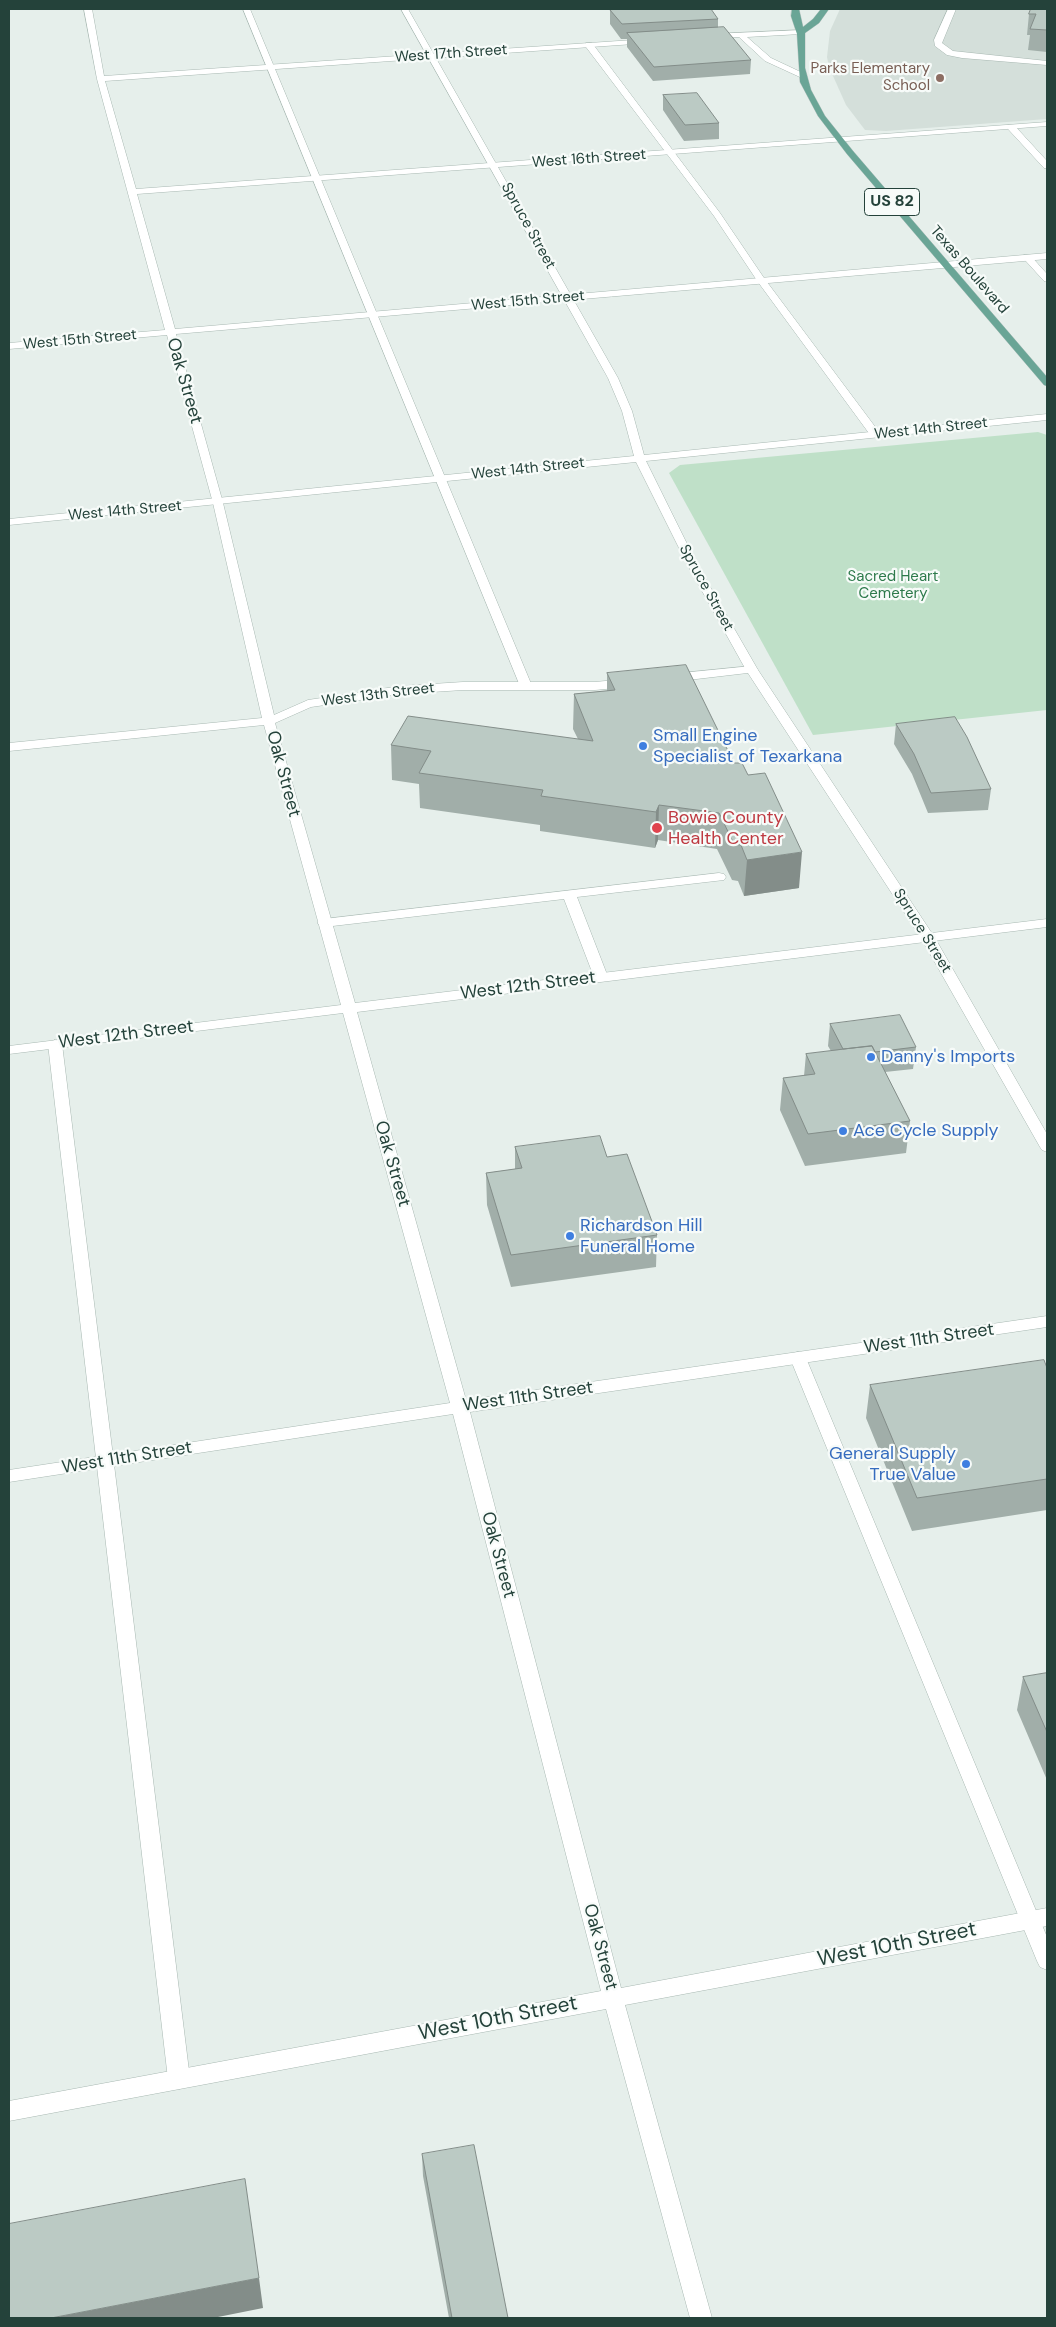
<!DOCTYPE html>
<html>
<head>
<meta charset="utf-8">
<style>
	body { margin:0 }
	#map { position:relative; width:1056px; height:2327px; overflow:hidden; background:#e6efeb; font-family:"DM Sans",sans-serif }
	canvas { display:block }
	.frame { position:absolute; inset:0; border:10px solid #24423a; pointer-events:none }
</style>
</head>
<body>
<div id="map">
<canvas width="1056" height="2327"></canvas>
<div class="frame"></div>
</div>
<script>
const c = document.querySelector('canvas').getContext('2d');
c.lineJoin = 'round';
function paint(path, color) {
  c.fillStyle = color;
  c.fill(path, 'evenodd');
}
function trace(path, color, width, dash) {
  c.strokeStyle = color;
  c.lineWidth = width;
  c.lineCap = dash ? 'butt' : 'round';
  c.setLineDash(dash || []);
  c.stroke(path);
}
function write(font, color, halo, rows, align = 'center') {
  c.font = font + ' "DM Sans",sans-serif';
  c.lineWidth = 4.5;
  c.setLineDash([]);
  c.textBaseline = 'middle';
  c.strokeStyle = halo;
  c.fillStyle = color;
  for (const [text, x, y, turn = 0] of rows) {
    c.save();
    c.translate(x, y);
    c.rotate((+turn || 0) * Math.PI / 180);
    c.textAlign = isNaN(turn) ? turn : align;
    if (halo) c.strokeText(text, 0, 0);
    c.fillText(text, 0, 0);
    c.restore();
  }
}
const built = new Path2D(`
	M840 9H1047V119L886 131 865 130 846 105 829 67 827 57 830 31Z`);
const green = new Path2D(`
	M1038 432 1047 435V710L813 735 669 473 680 465Z`);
const service = new Path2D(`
	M243 9H250L532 686 530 689H522L520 686Z
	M948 9H956L942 43 953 51 1047 61V65L962 58 947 55 935 46 934 40Z
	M586 43H592L720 213 764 278 879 432V436H871L758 282 714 216 586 47Z
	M1008 125H1014L1047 161V168H1044L1008 129Z
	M1024 255H1030L1047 274V282L1044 281 1024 259Z
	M719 873 724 874 726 877 724 880 577 897 608 977 601 981 594 977 564 899 324 927 317 923 324 919Z
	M55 1040 62 1044 190 2079 186 2086 179 2089 172 2086 168 2079 48 1044Z
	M798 1352 804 1354 806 1358 1047 1937V1970L1040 1967 1037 1961 790 1358 792 1354Z`);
const minor = new Path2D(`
	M84 9H92L104 76 648 39 652 41 648 43 105 81 136 189 1047 122V126L137 194 175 329 1047 253V259L176 334 223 503 274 715 308 700 401 686 463 682H595L626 679 632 683 626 687 595 690H463L401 694 311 707 275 723 355 1003 1047 919V927L357 1012 466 1400 1047 1316V1327L470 1412 621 1988 1047 1908V1926L625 2005 712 2318H690L606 2009 9 2121V2101L601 1991 453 1414 9 1482V1470L450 1403 343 1013 9 1054V1046L341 1005 264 725 9 751V743L262 718 213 503 167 335 9 349V343L165 330 97 79Z
	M804 30 805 32 801 34 747 37 771 58 805 74V78H802L765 61 739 37 711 38 707 36 711 34Z
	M752 666 756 668 758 670 756 672 671 682 665 678 671 674Z`);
const tertiary = new Path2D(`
	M401 9H408L618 378 632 411 644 455 1047 414V420L646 461 697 564 758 670 935 938 1047 1134V1152L1042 1150 1040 1147 921 938 746 670 687 564 636 462 9 525V519L634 456 622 411 608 378Z`);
const primary = new Path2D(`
	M792 9H799L803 27 813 19 821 9H829L819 23 805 33V68L811 90 825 116 853 151 1047 377V386L1044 385 847 154 818 116 800 82 797 34 791 16Z`);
const wall = new Path2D(`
	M1047 9V52L1028 50 1030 35H1027L1029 14Z
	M610 10 718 19V28L751 60 750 74 653 81 627 47V39H621L610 24Z
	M663 95 719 123V139L684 141 663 110Z
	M607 673 734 763 799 888 744 896 738 881 732 880 717 849 658 840 655 848 540 831V825L420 808 419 784 392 780 391 745 578 739 573 729 574 694 607 691Z
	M896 724 991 789 988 810 928 813 912 774 894 744Z
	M830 1024 916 1047 913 1069 885 1072 910 1121 906 1153 805 1166 780 1110 783 1078 804 1076 806 1054 831 1051 828 1046Z
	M515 1147 607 1157 657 1235 656 1267 511 1287 487 1205 486 1173 515 1169Z
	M1047 1368V1510L912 1531 866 1418 870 1385Z
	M1047 1673V1780L1017 1710 1023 1677Z
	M422 2154 508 2318H449L423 2176Z`);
const shadedWall = new Path2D(`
	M659 805 658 840 655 848 656 812Z
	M802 852 799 888 744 896 747 860Z
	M259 2278 263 2308 213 2318H51Z`);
const building = new Path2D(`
	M625 9H711L718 19 622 24 610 10Z
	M1031 9H1047V30L1030 29 1036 14H1029Z
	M724 27 751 60 654 67 627 33Z
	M697 93 719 123 685 125 663 95Z
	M686 665 734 763H742L748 775 765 773 802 852 747 860 741 845 734 844 719 813 659 805 656 812 541 796 543 790 419 773 431 751 391 745 408 716 593 741 574 694 615 690 607 673Z
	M955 717 967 737 991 789 931 793 914 754 896 724Z
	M900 1015 916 1047 875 1052 872 1046 843 1049 830 1024Z
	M872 1046 910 1121 808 1134 783 1078 815 1074 806 1054Z
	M600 1136 607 1157 627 1154 657 1235 511 1255 486 1173 522 1168 515 1147Z
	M1044 1360 1047 1368V1479L917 1498 870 1385Z
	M1047 1673V1732L1023 1677Z
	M474 2145 508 2318H452L422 2154Z
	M245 2179 259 2278 51 2318H9V2224Z`);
const markers = [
	[940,78,5,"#8d6e63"],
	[643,746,5,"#3f7fe0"],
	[657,828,6,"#e0444e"],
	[871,1057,5,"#3f7fe0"],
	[843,1131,5,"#3f7fe0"],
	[570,1236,5,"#3f7fe0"],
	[966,1464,5,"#3f7fe0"]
];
const farStreetnames = [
	["West 17th Street",451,54,-4],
	["West 16th Street",589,159,-4],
	["Spruce Street",528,226,61],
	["Texas Boulevard",969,270,49],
	["West 15th Street",528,301,-5],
	["West 15th Street",80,340,-5],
	["West 14th Street",931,429,-6],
	["West 14th Street",528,469,-6],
	["West 14th Street",125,511,-5],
	["Spruce Street",706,588,61],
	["West 13th Street",378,695,-7],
	["Spruce Street",922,931,58]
];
const farEducationnames = [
	["Parks Elementary",930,69],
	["School",930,86]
];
const farParknames = [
	["Sacred Heart",893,577],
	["Cemetery",893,594]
];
const shields = [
	[892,202,55]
];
const shieldNames = [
	["US 82",892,202]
];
const streetNames = [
	["Oak Street",184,381,74],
	["Oak Street",283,774,75],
	["West 12th Street",528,986,-7],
	["West 12th Street",126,1035,-7],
	["Oak Street",392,1164,74],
	["West 11th Street",929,1339,-8],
	["West 11th Street",528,1397,-8],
	["West 11th Street",127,1458,-9],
	["Oak Street",498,1555,75],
	["Oak Street",600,1947,75]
];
const shopNames = [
	["Small Engine",653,736],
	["Specialist of Texarkana",653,757],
	["Danny's Imports",881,1057],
	["Ace Cycle Supply",853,1131],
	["Richardson Hill",580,1226],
	["Funeral Home",580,1247],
	["General Supply",956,1454,"right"],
	["True Value",956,1475,"right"]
];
const healthNames = [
	["Bowie County",668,818],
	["Health Center",668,839]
];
const nearStreetnames = [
	["West 10th Street",897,1945,-11],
	["West 10th Street",498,2019,-11]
];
paint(built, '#d4dfda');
paint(green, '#bfe0c8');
trace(service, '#a8b8b2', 1);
trace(minor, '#a8b8b2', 1);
trace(tertiary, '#a8b8b2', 1);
trace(primary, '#c2cac8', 1);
paint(service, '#fff');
paint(minor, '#fff');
paint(tertiary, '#fff');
paint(primary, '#6aa596');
paint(wall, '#a1aea9');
paint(shadedWall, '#838d89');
paint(building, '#bbcac4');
trace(building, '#838d89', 1);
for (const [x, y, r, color] of markers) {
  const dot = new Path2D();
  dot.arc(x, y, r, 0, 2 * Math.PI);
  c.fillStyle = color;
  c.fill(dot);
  trace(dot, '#f7fbf9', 2);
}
write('15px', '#24423a', '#f7fbf9', farStreetnames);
write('15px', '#785e54', '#f7fbf9', farEducationnames, 'right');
write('15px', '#2d7a4b', '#f7fbf9', farParknames);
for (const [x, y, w] of shields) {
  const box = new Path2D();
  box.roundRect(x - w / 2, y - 13.5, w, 27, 4);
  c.fillStyle = '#f7fbf9';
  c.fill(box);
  trace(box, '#24423a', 1);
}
write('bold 16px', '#24423a', null, shieldNames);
write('18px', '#24423a', '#f7fbf9', streetNames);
write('18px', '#366cbe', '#f7fbf9', shopNames, 'left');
write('18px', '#be3a42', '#f7fbf9', healthNames, 'left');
write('21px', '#24423a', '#f7fbf9', nearStreetnames);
</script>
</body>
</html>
